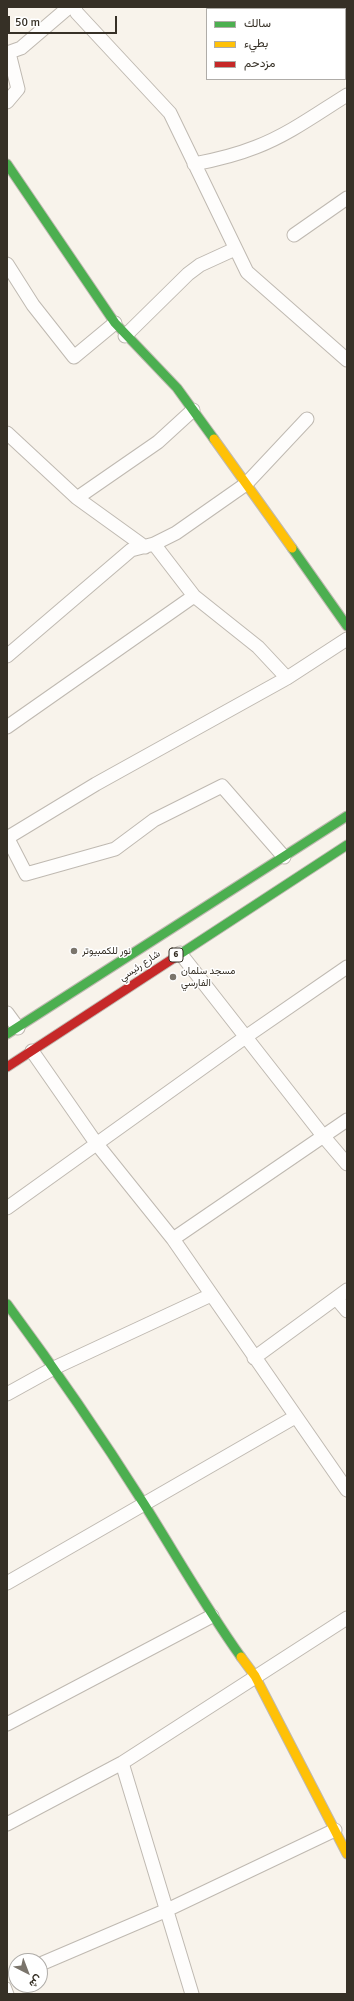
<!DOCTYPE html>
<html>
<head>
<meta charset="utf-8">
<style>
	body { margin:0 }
	#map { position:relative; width:354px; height:2001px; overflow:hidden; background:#f8f3eb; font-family:Signika,Vazirmatn,sans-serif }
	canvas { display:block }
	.frame { position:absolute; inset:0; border:8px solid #363026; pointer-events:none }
	.legend { position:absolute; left:206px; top:8px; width:140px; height:72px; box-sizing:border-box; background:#fff; border:1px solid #afaca8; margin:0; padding:5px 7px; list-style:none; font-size:12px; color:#363026 }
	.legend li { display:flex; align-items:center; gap:8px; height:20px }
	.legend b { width:20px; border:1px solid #afaca8 }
	.north { position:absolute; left:8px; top:1953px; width:40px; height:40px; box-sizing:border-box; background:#fff; border:1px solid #afaca8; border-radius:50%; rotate:138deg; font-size:11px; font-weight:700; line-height:16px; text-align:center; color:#363026 }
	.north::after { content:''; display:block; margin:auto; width:14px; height:18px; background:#7a746b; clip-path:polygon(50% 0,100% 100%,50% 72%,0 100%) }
	.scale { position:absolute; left:8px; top:16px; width:109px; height:18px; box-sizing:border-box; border:2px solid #363026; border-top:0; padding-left:5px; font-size:12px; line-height:14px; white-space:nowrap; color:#363026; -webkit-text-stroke:3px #fff; paint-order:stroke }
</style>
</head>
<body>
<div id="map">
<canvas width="354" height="2001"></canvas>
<div class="frame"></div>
<ul class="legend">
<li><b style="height:5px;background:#4caf50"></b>سالك</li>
<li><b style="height:5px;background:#ffc107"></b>بطيء</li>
<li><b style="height:5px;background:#c62828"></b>مزدحم</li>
</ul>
<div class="north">ش</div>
<div class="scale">50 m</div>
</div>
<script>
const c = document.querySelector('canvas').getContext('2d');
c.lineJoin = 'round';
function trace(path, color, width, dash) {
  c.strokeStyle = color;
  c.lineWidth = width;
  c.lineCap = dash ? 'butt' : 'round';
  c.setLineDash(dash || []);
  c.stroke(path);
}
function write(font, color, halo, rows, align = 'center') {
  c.font = font + ' Signika,Vazirmatn,sans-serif';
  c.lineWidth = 3;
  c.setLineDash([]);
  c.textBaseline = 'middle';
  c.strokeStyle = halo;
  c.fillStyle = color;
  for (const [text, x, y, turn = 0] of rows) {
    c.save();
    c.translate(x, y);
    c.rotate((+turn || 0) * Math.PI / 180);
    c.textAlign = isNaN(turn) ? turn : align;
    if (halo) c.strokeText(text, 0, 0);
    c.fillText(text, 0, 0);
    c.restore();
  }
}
const lane = new Path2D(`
	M7 1986 10 1994`);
const street = new Path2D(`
	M74 7 77 13 170 113 247 272 347 360
	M333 7V9
	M345 34 347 36
	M7 53 21 48 69 7
	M7 102 18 89 9 53
	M194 164C215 160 236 155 256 147 288 135 318 113 347 95
	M294 235 347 198
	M7 264 33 305 74 357 115 323
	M125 336 188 274 200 265 235 249
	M7 433 77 498 145 547
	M77 498 158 442 193 410
	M154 544 194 596 258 647 287 678
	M7 656 131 550 154 544 176 533 246 484 307 419
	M7 727 194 596
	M7 838 96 784 287 678 347 639
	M8 839 26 874 115 849 154 820 222 786 284 857
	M180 953 324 1137 347 1164
	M7 1013 18 1028
	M32 1051 96 1143 173 1239 347 1490
	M7 1208 247 1036 347 967
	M173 1239 347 1120
	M336 1298 347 1311
	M254 1358 347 1290
	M7 1394 54 1368 211 1295
	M7 1583 295 1417
	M7 1724 212 1616
	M122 1763 192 1994
	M7 1824 122 1763 347 1618
	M43 1963 167 1910 335 1830`);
const fast = new Path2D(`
	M7 164 115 323 177 388 214 439
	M292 548 347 626
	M174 958 347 845
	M7 1034 347 816
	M7 1304C55 1369 101 1436 144 1504 176 1555 206 1608 241 1657`);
const slow = new Path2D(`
	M214 439 292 548
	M241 1657 255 1676 347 1854`);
const jam = new Path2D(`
	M7 1067 174 958`);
const markers = [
	[74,951,4,"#7a746b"],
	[173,977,4,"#7a746b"]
];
const shields = [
	[176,955,14]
];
const shieldNames = [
	["6",176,955]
];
const poiNames = [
	["نور للكمبيوتر",82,951],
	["مسجد سلمان",181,971],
	["الفارسي",181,983]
];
const streetNames = [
	["شارع رئيسي",140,966,-34]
];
trace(lane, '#bfb9b1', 9);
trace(street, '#bfb9b1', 15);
trace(fast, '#bfb9b1', 11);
trace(slow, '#bfb9b1', 11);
trace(jam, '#bfb9b1', 11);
trace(lane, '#fefdfc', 7);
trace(street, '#fefdfc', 13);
trace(fast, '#4caf50', 9);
trace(slow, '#ffc107', 9);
trace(jam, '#c62828', 9);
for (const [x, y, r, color] of markers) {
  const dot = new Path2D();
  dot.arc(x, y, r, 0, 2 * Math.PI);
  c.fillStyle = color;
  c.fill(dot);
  trace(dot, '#fff', 1.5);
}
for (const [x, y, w] of shields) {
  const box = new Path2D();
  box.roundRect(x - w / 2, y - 7, w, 14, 3);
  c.fillStyle = '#fff';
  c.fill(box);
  trace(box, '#363026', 1);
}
write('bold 9px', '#363026', null, shieldNames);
write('10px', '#363026', '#fff', poiNames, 'left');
write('10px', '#363026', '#fff', streetNames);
</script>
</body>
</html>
